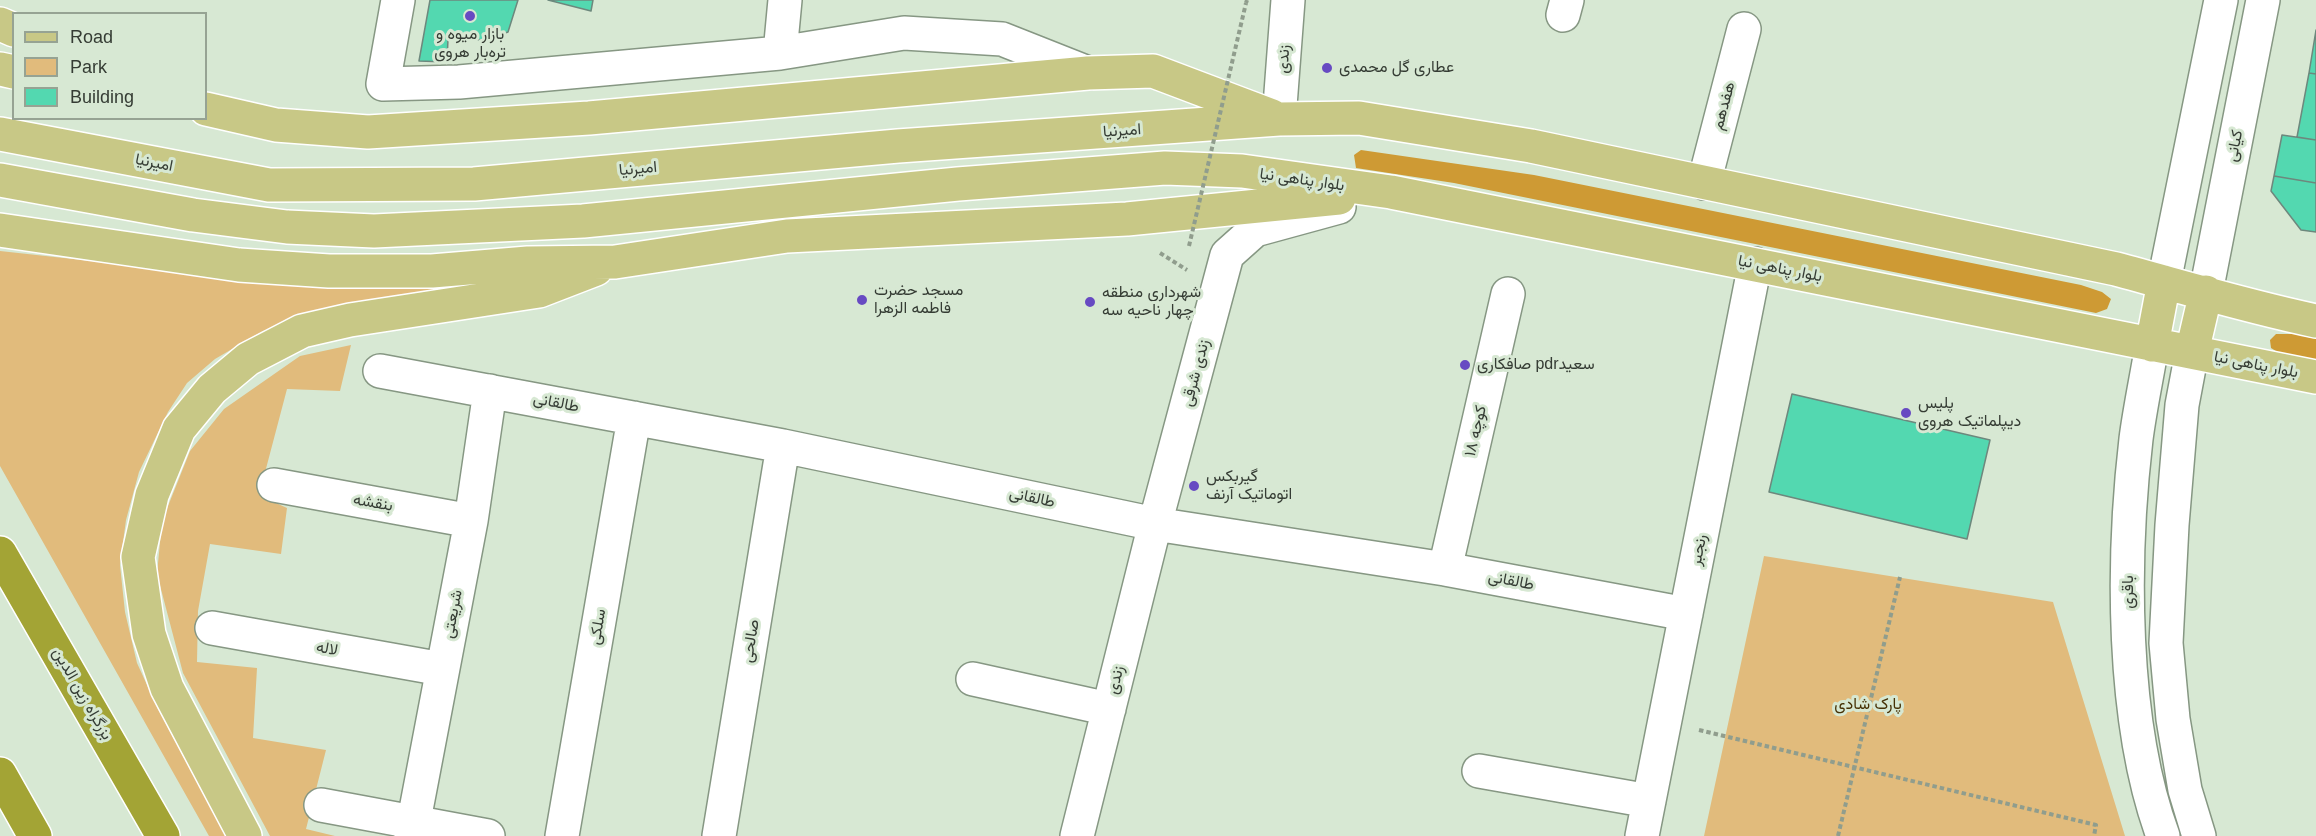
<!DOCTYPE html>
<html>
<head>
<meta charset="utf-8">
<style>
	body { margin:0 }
	#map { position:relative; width:2316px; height:836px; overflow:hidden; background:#d7e8d3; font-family:Helvetica,sans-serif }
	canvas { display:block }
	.legend { position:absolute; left:12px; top:12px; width:195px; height:108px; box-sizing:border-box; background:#d7e8d3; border:2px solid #96a393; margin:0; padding:8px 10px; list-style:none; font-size:18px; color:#353c34 }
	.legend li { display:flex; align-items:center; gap:12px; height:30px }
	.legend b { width:30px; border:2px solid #96a393 }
</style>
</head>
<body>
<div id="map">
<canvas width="2316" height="836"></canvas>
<ul class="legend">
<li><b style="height:8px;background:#c8c886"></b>Road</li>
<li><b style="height:16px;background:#e1bb7c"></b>Park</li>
<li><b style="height:16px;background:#53d8b0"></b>Building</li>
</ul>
</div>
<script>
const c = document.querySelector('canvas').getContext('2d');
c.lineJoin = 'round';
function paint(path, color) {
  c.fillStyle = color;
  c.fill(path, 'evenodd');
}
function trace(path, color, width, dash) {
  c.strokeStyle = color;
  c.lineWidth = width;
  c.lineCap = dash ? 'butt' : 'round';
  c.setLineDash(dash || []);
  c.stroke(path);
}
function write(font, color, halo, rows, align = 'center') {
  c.font = font + ' Helvetica,Vazirmatn,sans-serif';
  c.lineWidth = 6;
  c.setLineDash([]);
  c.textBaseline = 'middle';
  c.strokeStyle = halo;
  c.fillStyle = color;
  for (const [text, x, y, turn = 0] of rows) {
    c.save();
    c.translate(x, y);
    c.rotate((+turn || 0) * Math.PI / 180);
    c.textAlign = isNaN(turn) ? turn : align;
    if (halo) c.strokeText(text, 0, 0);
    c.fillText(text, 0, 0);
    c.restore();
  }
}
const green = new Path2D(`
	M0 251 137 266 559 273 315 314 263 331 215 359 187 383 168 412 139 472 126 520 120 565 125 612 137 663 158 709 226 836H209L0 466Z
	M351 345 340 391 287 389 263 480 276 503 287 508 281 554 210 544 198 611 197 662 257 668 253 738 326 750 306 829 335 836H270L183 673 157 574 162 521 190 451 224 409 300 356Z
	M1764 556 2053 602 2125 836H1704Z`);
const forest = new Path2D(`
	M1361 150 1534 175 2081 285 2102 292 2111 299 2107 309 2096 313 1454 183 1356 168 1354 155Z
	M2276 334H2296L2316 339V361L2279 353 2271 348 2270 340Z`);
const building = new Path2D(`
	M430 0H518L508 32 486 40 448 39 447 62 419 61Z
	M548 0H593L591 11Z
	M2316 30V74L2309 73Z
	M2309 73 2316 74V140L2297 137Z
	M2282 135 2316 140V183L2274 176Z
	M2274 176 2316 183V232L2301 230 2271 191Z
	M1792 394 1990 440 1967 539 1769 492Z`);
const path = new Path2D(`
	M1246 3 1247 0
	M1160 253 1187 270
	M1699 730 2096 825 2094 836
	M1838 836 1900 577`);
const minor = new Path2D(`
	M398 0 383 84 459 82 780 53 904 33 1002 39 1088 73
	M1563 15 1567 0
	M780 53 785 0
	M1279 119 1288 0
	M1704 183 1744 29
	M2164 282 2221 0
	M2206 292 2263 0
	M2152 345C2147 376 2140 408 2136 439 2122 559 2121 722 2163 836
	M2192 352 2182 405 2172 525 2166 643 2173 719 2185 790 2199 836
	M380 371 783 446 1155 524 1445 569 1686 614
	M274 485 471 521
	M1445 569 1508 294
	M212 628 442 669
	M973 679 1109 709
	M1479 771 1649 801
	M321 805 488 836
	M411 836 471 521 490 391
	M562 836 634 418
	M719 836 783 446
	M1077 836 1155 524 1227 255 1255 230 1339 207
	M1642 836 1755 264`);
const major = new Path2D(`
	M0 24 14 30
	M0 69 14 72
	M206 109 276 125 368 132 589 118 1088 73 1153 71 1272 116
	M0 134 269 185 474 184 898 146 1279 119 1359 118 1531 146 2116 269C2183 287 2249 307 2316 321
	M0 180 193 215 287 227 374 231 583 221 958 184 1165 168 1242 171 1391 192 2316 377
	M0 230 239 265 329 271H432L528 263 615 262 787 236 1127 219 1339 198
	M2152 345 2164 282
	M2192 352 2206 292
	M245 836 167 688 149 634 138 557 152 495 179 429 212 389 248 359 302 331 350 320 539 291 596 269`);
const highway = new Path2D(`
	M0 553 163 836
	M0 774 35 836`);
const pathBridge = new Path2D(`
	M1189 246 1246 3`);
const markers = [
	[470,16,6,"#674ac2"],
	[1327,68,6,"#674ac2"],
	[862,300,6,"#674ac2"],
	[1090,302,6,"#674ac2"],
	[1465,365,6,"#674ac2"],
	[1906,413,6,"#674ac2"],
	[1194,486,6,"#674ac2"]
];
const poiNames = [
	["بازار میوه و",470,35,"center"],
	["تره‌بار هروی",470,53,"center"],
	["عطاری گل محمدی",1339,68],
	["مسجد حضرت",874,291],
	["فاطمه الزهرا",874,309],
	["شهرداری منطقه",1102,293],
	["چهار ناحیه سه",1102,311],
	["صافکاری pdrسعید",1477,365],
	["پلیس",1918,404],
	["دیپلماتیک هروی",1918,422],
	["گیربکس",1206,477],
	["اتوماتیک آرنف",1206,495]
];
const streetNames = [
	["زندی",1284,59,-86],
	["هفدهم",1724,106,-75],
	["امیرنیا",1122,131,-4],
	["کیانی",2235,146,-79],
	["امیرنیا",154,163,11],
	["امیرنیا",638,169,-5],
	["بلوار پناهی نیا",1302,180,8],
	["بلوار پناهی نیا",1780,269,11],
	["بلوار پناهی نیا",2256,365,11],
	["زندی شرقی",1196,373,-75],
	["طالقانی",556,403,11],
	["کوچه ۱۸",1476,431,-77],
	["طالقانی",1032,498,12],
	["بنقشه",373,503,10],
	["رنجبر",1699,550,-79],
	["طالقانی",1511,581,11],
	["باقری",2129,592,-90],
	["شریعتی",453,614,-79],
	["سلکی",598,627,-80],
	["صالحی",751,641,-81],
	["لاله",327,649,10],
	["زندی",1116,680,-76],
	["بزرگراه زین الدین",82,694,60]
];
const parkNames = [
	["پارک شادی",1868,705]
];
paint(green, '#e1bb7c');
paint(forest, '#ce9a34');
paint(building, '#53d8b0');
trace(building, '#6d887d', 1.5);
trace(minor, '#869783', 36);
trace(major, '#fff', 36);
trace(highway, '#fff', 36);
trace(path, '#909d8d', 4, [4.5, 3]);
trace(minor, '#fff', 33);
trace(major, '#c8c886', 33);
trace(highway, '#a3a435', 33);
trace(pathBridge, '#909d8d', 4, [4.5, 3]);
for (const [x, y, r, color] of markers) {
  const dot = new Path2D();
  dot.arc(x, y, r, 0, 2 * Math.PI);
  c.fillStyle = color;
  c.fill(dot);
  trace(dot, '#d7e8d3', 2);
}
write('16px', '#353c34', '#d7e8d3', poiNames, 'left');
write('16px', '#353c34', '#d7e8d3', streetNames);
write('16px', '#473206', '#d7e8d3', parkNames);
</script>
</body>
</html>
